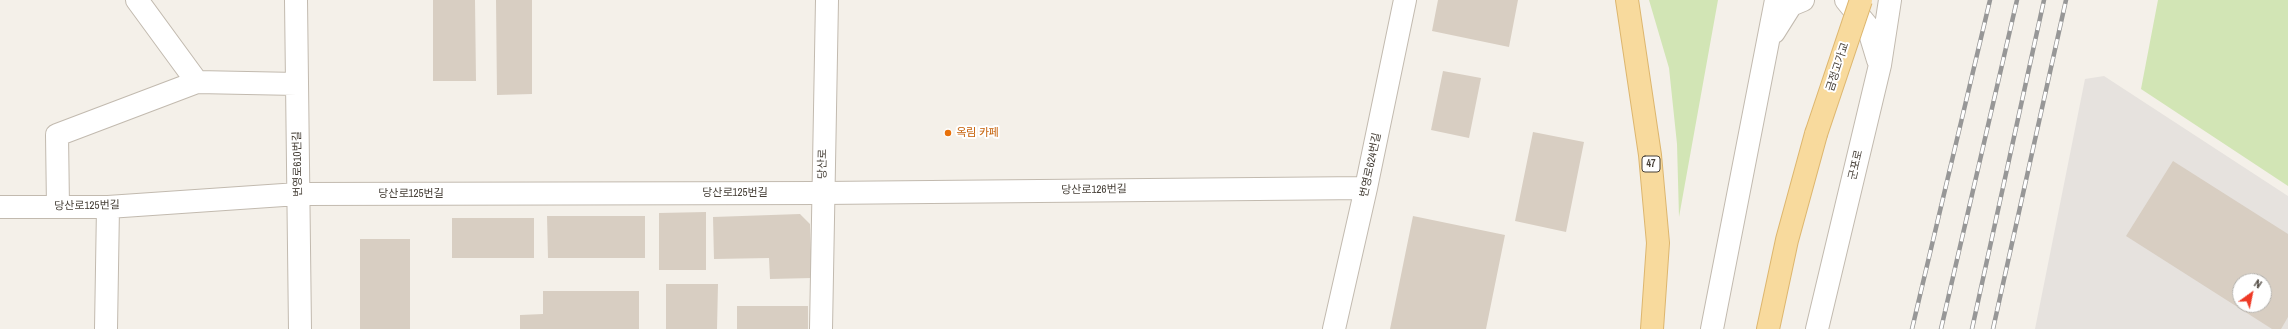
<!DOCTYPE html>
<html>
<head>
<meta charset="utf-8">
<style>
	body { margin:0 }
	#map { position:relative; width:2288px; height:329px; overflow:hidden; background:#f4f0e9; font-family:"Archivo Narrow",sans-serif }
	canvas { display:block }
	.north { position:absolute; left:2232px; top:273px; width:40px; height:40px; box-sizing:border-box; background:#fff; border:1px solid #b5b3af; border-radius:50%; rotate:33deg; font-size:11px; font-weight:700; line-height:16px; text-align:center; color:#474038 }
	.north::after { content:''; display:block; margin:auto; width:14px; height:18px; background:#ee3a26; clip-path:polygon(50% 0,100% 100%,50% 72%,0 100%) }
</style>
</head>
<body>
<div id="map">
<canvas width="2288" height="329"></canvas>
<div class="north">N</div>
</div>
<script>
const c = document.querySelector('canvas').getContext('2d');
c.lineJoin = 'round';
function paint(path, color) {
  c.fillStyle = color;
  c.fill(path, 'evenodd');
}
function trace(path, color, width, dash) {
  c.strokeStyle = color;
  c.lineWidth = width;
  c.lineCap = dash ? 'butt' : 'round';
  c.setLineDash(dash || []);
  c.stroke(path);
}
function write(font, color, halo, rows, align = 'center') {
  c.font = font + ' "Archivo Narrow","Noto Sans KR",sans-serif';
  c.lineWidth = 4;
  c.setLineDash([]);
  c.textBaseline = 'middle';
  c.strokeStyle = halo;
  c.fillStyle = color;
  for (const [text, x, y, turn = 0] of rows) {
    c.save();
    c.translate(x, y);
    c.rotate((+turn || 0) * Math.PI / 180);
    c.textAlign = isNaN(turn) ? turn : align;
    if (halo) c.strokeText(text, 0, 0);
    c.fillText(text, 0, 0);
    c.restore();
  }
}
const industrial = new Path2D(`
	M2104 76 2288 196V329H2035L2085 79ZM2240 281H2264V305H2240Z`);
const green = new Path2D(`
	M1649 0H1718L1679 217 1677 144 1669 68Z
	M2158 0H2288V186L2141 89Z`);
const building = new Path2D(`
	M433 0H475L476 81H433Z
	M496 0H532V94L497 95Z
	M1438 0H1518L1509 47 1432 31Z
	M1443 71 1481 78 1469 138 1431 130Z
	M1533 132 1584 142 1566 232 1515 221Z
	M2173 161 2288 234V317L2281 329H2272L2126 236ZM2240 281H2264V305H2240Z
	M706 212V270H659V213Z
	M800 214 810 224 812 278 770 279 769 258 714 259 713 217Z
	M547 216H645V258H548Z
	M1413 216 1505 235 1486 329H1390Z
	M452 218H534V258H452Z
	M360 239H410V329H360Z
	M666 284H718L717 329H666Z
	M543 291H639V329H520V315L543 314Z
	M737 306H808V329H737Z`);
const minor = new Path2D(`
	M137 0 197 82 297 84
	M296 0 300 329
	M0 207H108L298 194 822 193 1366 188
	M58 207 57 135 197 82
	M106 329 108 207
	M1334 329 1366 188 1405 0`);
const tertiary = new Path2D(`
	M1846 0 1868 27 1878 60
	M1774 32 1791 5 1803 0
	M821 329 827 0
	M1712 329 1776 0
	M1817 329 1880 65 1890 0`);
const primary = new Path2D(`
	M1627 0 1650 155 1658 243 1652 329
	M1768 329 1787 240 1816 134`);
const rail = new Path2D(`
	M1912 329 1990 0
	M1941 329 2017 0
	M1972 329 2044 0
	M1993 329 2066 0`);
const primaryBridge = new Path2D(`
	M1816 134 1861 0`);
const markers = [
	[948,133,4,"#e8710a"]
];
const shields = [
	[1651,164,18]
];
const shieldNames = [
	["47",1651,164]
];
const streetNames = [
	["금정고가교",1838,67,-72],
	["번영로610번길",298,164,-91],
	["당산로",823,164,-89],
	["번영로624번길",1371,165,-78],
	["군포로",1856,165,-77],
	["당산로126번길",1094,190,-1],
	["당산로125번길",735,193],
	["당산로125번길",411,194],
	["당산로125번길",87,206,-1]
];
const foodNames = [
	["옥림 카페",956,133]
];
paint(industrial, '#e6e2de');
paint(green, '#d2e5b5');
paint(building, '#d8cec2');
trace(minor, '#c2baaf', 24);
trace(tertiary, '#c2baaf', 24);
trace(primary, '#ddb66e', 24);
trace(minor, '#fff', 22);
trace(tertiary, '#fff', 22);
trace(primary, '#f8da9d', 22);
trace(rail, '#979797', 4.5);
trace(rail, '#fff', 3, [9]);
trace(primaryBridge, '#ddb66e', 24, []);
trace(primaryBridge, '#f8da9d', 22);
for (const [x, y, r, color] of markers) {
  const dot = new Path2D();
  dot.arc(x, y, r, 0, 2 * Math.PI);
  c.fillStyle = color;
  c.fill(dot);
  trace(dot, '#fff', 1.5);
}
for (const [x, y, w] of shields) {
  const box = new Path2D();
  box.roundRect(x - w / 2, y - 8, w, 16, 3);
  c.fillStyle = '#fff';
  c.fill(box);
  trace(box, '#474038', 1);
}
write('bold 10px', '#474038', null, shieldNames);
write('11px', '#474038', '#fff', streetNames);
write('11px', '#c56008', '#fff', foodNames, 'left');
</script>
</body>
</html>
